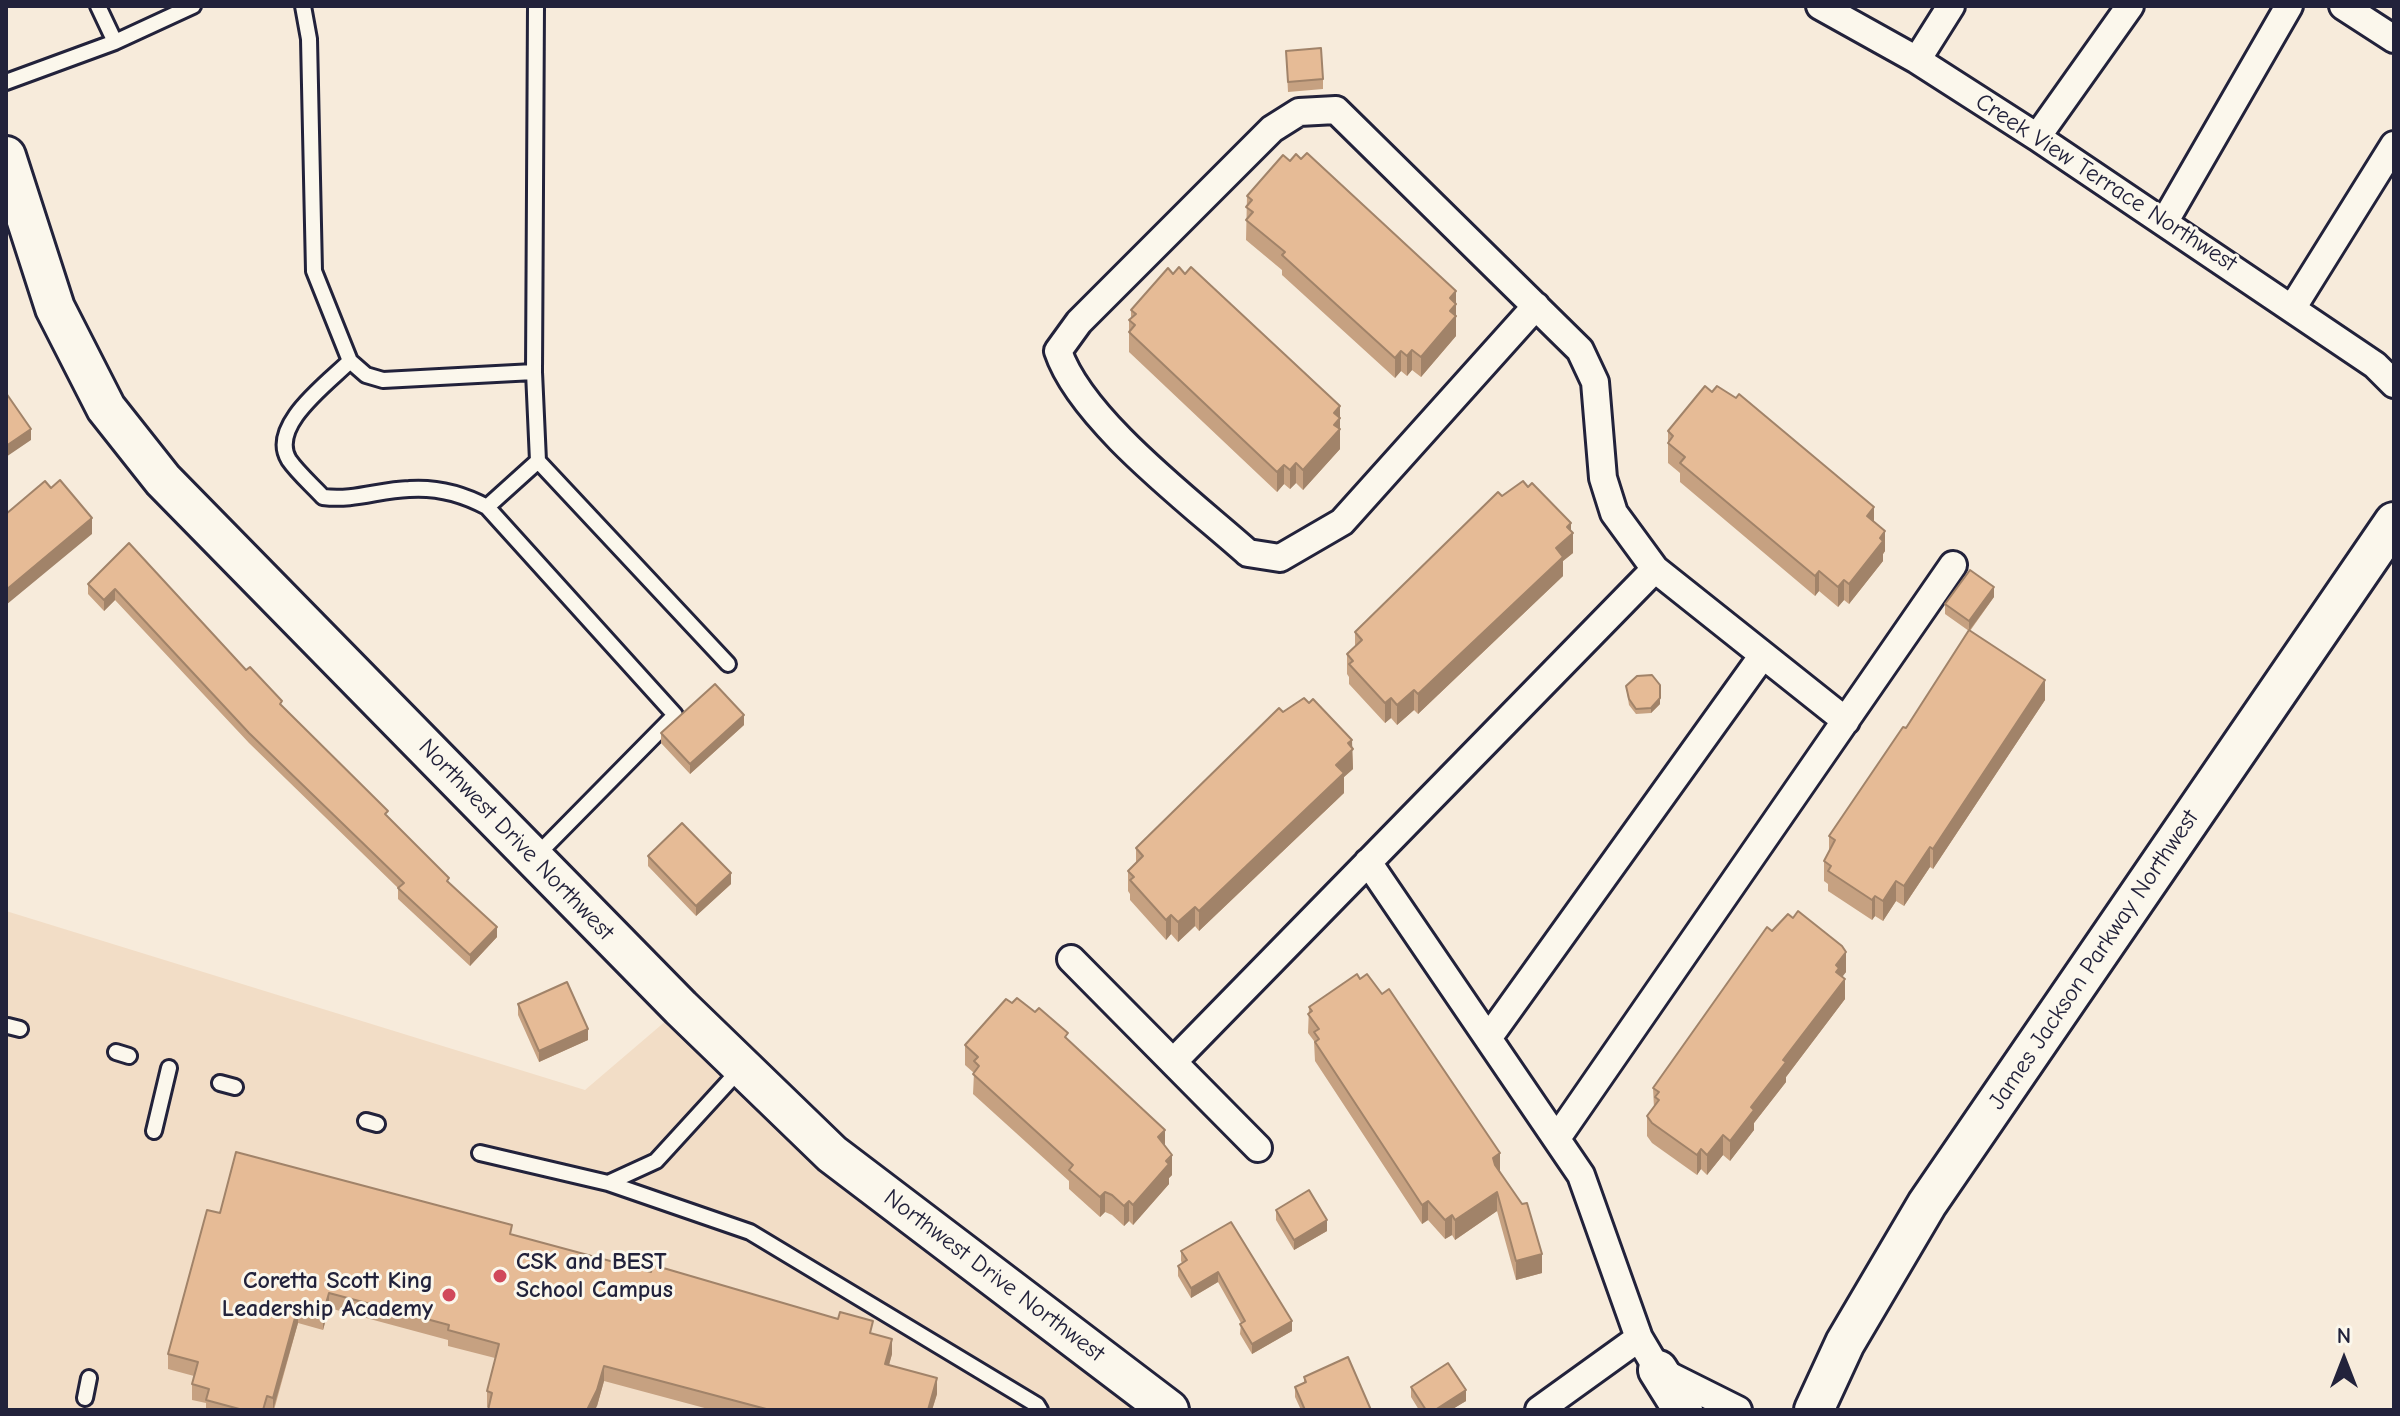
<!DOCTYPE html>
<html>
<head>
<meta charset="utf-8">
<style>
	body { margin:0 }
	#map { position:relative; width:2400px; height:1416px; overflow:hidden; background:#f7ebdb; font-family:"Comic Neue",sans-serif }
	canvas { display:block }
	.frame { position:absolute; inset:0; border:8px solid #22223b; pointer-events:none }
	.north { position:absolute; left:2304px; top:1320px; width:80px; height:80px; -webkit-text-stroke:6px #fbf7ec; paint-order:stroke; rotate:0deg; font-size:22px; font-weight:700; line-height:32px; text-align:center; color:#22223b }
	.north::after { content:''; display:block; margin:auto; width:28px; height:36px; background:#22223b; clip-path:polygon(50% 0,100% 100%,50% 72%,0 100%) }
</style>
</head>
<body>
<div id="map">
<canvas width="2400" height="1416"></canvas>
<div class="frame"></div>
<div class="north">N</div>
</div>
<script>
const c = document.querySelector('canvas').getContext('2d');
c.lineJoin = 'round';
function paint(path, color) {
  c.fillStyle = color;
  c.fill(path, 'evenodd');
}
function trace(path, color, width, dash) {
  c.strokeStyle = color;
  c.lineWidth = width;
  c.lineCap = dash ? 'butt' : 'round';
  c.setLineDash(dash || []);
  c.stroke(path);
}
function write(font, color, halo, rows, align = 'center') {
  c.font = font + ' "Comic Neue",sans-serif';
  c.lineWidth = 6;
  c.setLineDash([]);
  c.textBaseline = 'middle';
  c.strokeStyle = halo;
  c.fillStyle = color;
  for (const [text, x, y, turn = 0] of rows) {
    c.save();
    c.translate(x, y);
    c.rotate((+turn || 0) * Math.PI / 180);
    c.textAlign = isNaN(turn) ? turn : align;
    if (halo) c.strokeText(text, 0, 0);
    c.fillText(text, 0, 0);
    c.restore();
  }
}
const built = new Path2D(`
	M6 911 585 1090 681 1008 1169 1410H6Z`);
const lane = new Path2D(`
	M98 6 115 42
	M303 6 309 39 314 271 350 361 366 375 383 380 534 372
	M536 6 534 372 538 461
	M6 82 115 42 193 6
	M350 361C328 383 268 426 289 460 298 473 312 485 323 497 354 501 379 490 409 489 437 487 463 494 487 507
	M534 858 675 715 487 507 538 461 728 664
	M8 1026 20 1029
	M116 1052 129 1056
	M220 1083 235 1087
	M366 1121 377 1124
	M154 1131 169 1068
	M480 1153 608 1183 656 1161 742 1067
	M608 1183 750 1232 1037 1405 1040 1410
	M85 1398 89 1378`);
const street = new Path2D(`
	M1820 6 1917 60 2037 137 2375 365 2394 384
	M2343 6 2394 39
	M1917 60 1951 6
	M2037 137 2130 6
	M2165 221 2289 6
	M1536 306 1342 522 1280 558 1248 553C1192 503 1081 420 1058 351L1079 322 1272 129 1299 112 1336 110 1580 350 1595 382 1603 478 1614 513 1655 569 1846 721
	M2293 307 2394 145
	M1368 862 1581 1175 1639 1338 1658 1370 1738 1410
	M1071 959 1258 1148
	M1489 1037 1763 655
	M1173 1062 1655 569
	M1557 1138 1953 565
	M1539 1410 1639 1338`);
const secondary = new Path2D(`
	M6 156 55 308 106 408 163 480 681 1008 832 1154 1169 1410
	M1658 1370 1683 1410
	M1814 1410 1845 1343 1927 1204 2394 522`);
const wall = new Path2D(`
	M1286 51 1323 79V89L1288 92Z
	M1247 196 1456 291V336L1421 377 1412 370 1407 376 1401 371 1395 378 1282 275V270L1246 240Z
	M1173 274 1340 406V449L1303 490 1296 483 1290 489 1284 484 1277 492 1129 352V320L1131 319V310Z
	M1668 431 1874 522 1885 551 1883 554V561L1849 604 1844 600 1838 607 1819 591 1815 596 1680 482V473L1668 463Z
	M1528 487 1571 531 1573 553 1563 561V576L1418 714 1414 710 1397 725 1391 718 1385 723 1349 684V677L1347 674V654L1355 647V632L1502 496Z
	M129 543 246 670 282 706 449 883 497 937 470 966 398 899V888L249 743 115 600 104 611 88 594V584Z
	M1994 597 1970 631 2045 700 1933 869 1930 867 1904 906 1896 901 1883 921 1875 916 1872 920 1828 891V884L1824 881V861L1829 852V836L1906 728 1969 631 1945 614V604Z
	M1626 686 1660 704 1651 713 1636 714 1629 705Z
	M1283 712 1352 748 1353 769 1344 777V793L1199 931 1195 926 1178 942 1171 934 1166 940 1130 900V894L1128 891V871L1136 863V848Z
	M744 725 690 774 661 743V733Z
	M648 856 731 884 696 916 648 866Z
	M1793 918 1846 972 1842 977 1845 999 1786 1077V1082L1754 1123V1130L1730 1161 1723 1155 1707 1175 1701 1169 1697 1175 1652 1143 1647 1136V1116L1654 1108 1653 1088 1772 931Z
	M518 1004 588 1040 539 1062 518 1015Z
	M1309 1007 1500 1172 1542 1273 1516 1280 1497 1211 1455 1240 1452 1235 1445 1239 1428 1220 1422 1224 1315 1061 1314 1041 1308 1033Z
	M1068 1040 1165 1145 1172 1175 1169 1178V1184L1133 1225 1129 1221 1124 1226 1112 1215 1105 1212 1100 1217 1069 1189V1181L973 1094 974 1073 965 1065V1045Z
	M1276 1210 1327 1231 1294 1250 1276 1220Z
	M220 1213 512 1235 873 1334 892 1354 889 1365 937 1394 932 1410H712L604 1381 597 1406 489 1407H487V1391L495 1358 448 1346V1340L329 1308 323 1330 298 1323 274 1410H206V1403L192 1400V1384L194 1376 168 1369V1354Z
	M1231 1222 1292 1331 1252 1354 1240 1334 1241 1323 1218 1282 1191 1298 1178 1276V1266L1182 1263 1181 1261V1251Z
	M1304 1377 1371 1410H1301L1295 1397V1387L1304 1383Z
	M1411 1387 1466 1401 1451 1410H1419L1411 1397Z`);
const shadedWall = new Path2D(`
	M1456 291V336L1421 377V357L1450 298Z
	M1412 350V370L1407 376V356Z
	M1401 351V371L1395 378V358Z
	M1340 406V449L1303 490V470L1334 413Z
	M31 429V440L6 457V446Z
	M1296 463V483L1290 489V470Z
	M1284 465V484L1277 492V472Z
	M1874 507V527L1867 516Z
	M92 518V534L6 605V590Z
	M1571 523V534L1573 533V553L1563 561V576L1418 714V694L1556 548 1567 527Z
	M1885 531V551L1883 554V561L1849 604V584Z
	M1819 571V591L1815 596V576Z
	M1844 580V600L1838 607V587Z
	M1994 587V597L1969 631V621Z
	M115 589V600L104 611V600Z
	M2045 680V700L1933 869V849Z
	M1414 690V710L1397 725V705Z
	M1391 698V718L1385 723V703Z
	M1660 698V704L1651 713V708Z
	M744 715V725L690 774V764Z
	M1352 740 1353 769 1344 777V793L1199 931V911L1336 765 1348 743Z
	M1930 847V867L1904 906V886Z
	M731 873V884L696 916V906Z
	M1896 881V901L1883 921V901Z
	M1875 896V916L1872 920V900Z
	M1195 907V926L1178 942V922Z
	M1171 915V934L1166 940V920Z
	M497 927V937L470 966V955Z
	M1846 952V972L1839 981 1845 979V999L1786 1077V1082L1754 1123V1130L1730 1161V1141L1751 1107 1783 1060 1836 965Z
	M588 1029V1040L539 1062V1051Z
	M1165 1130V1150L1158 1137Z
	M1723 1135V1155L1707 1175V1155Z
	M1701 1149V1169L1697 1175V1155Z
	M1500 1153V1173L1493 1177V1158Z
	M1172 1155V1175L1169 1178V1184L1133 1225V1205Z
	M1105 1192V1212L1100 1217V1197Z
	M1497 1192V1211L1455 1240V1220Z
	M1129 1201V1221L1124 1226V1206Z
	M1428 1201V1220L1422 1224V1205Z
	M1452 1215V1235L1445 1239V1220Z
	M1327 1220V1231L1294 1250V1240Z
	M1542 1254V1273L1516 1280V1261Z
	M1218 1272V1282L1191 1298V1288Z
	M329 1293V1308L323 1330V1314Z
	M298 1307V1323L273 1410V1398Z
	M1292 1321V1331L1252 1354V1344Z
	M892 1339V1354L885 1379V1364Z
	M604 1366V1381L597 1406 595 1410H587Z
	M937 1378V1394L932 1410H928Z
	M1466 1390V1401L1451 1410H1435Z`);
const building = new Path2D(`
	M1321 48 1323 79 1288 82 1286 51Z
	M1307 153 1456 291 1450 298 1456 304 1450 311 1456 316 1421 357 1412 350 1407 356 1401 351 1395 358 1282 255 1285 252 1246 220 1253 212 1246 207 1252 200 1247 196 1283 155 1290 161 1296 154 1301 159Z
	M1179 267 1185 274 1191 267 1340 406 1334 413 1340 418 1334 425 1340 429 1303 470 1296 463 1290 470 1284 465 1277 472 1129 332 1135 325 1129 320 1136 314 1131 310 1168 268 1173 274Z
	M1705 386 1712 392 1717 386 1736 398 1739 394 1874 507 1867 516 1885 531 1880 538 1883 541 1849 584 1844 580 1838 587 1819 571 1815 576 1680 463 1685 457 1668 443 1673 436 1668 431Z
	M6 393 31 429 6 446Z
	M60 480 92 518 6 590V514L45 481 51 488Z
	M1523 481 1528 487 1532 483 1571 523 1567 527 1573 533 1556 548 1563 557 1418 694 1414 690 1397 705 1391 698 1385 703 1349 664 1353 661 1347 654 1362 640 1355 632 1498 492 1502 496Z
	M129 543 246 670 250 667 282 701 280 704 388 811 385 814 449 878 447 881 497 927 470 955 398 888 404 883 249 733 115 589 104 600 88 584Z
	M1970 570 1994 587 1969 621 1945 604Z
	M1969 630 2045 680 1933 849 1930 847 1904 886 1896 881 1883 901 1875 896 1872 900 1828 871 1831 866 1824 861 1835 840 1829 836 1903 727 1906 728Z
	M1652 675 1660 685V698L1651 708 1636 709 1629 699 1626 686 1637 676Z
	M715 684 744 715 690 764 661 733Z
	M1304 698 1309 703 1313 699 1352 740 1348 743 1353 749 1336 765 1344 773 1199 911 1195 907 1178 922 1171 915 1166 920 1130 880 1134 877 1128 871 1143 856 1136 848 1279 708 1283 712Z
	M682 823 731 873 696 906 648 856Z
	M1798 911 1842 946 1846 952 1836 965 1839 968 1836 972 1845 979 1783 1060 1786 1062 1751 1107 1754 1110 1730 1141 1723 1135 1707 1155 1701 1149 1697 1155 1652 1123 1647 1116 1659 1100 1655 1097 1659 1092 1653 1088 1767 927 1772 931 1788 914 1793 918Z
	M1357 974 1360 979 1367 974 1382 994 1389 989 1500 1153 1493 1158 1495 1165 1522 1204 1527 1203 1542 1254 1516 1261 1497 1192 1455 1220 1452 1215 1445 1220 1428 1201 1422 1205 1315 1042 1319 1039 1314 1032 1319 1029 1308 1014 1312 1011 1309 1007Z
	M567 982 588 1029 539 1051 518 1004Z
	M1017 998 1035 1012 1039 1008 1068 1033 1065 1037 1165 1130 1158 1137 1172 1155 1166 1161 1169 1164 1133 1205 1129 1201 1124 1206 1112 1195 1105 1192 1100 1197 1069 1170 1073 1165 973 1074 979 1066 974 1061 978 1057 965 1045 1006 999 1012 1003Z
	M236 1152 512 1225 510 1234 651 1272 653 1265 838 1319 840 1312 873 1321 870 1333 892 1339 885 1364 937 1378 928 1410H770L604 1366 597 1390 587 1410H488L492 1393 487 1391 499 1344 448 1330 449 1325 329 1293 323 1314 298 1307 273 1398 267 1396 263 1410H243L206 1400 209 1389 192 1384 198 1362 168 1354 207 1210 220 1213Z
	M1309 1190 1327 1220 1294 1240 1276 1210Z
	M1231 1222 1292 1321 1252 1344 1240 1324 1245 1321 1218 1272 1191 1288 1178 1266 1187 1260 1181 1251Z
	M1348 1357 1371 1410H1305L1295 1387 1306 1382 1304 1377Z
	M1448 1363 1466 1390 1435 1410H1426L1411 1387Z`);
const markers = [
	[500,1276,8,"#d1495b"],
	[449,1295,8,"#d1495b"]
];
const streetNames = [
	["Creek View Terrace Northwest",2106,183,33],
	["Northwest Drive Northwest",516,840,46],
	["James Jackson Parkway Northwest",2094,960,-56],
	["Northwest Drive Northwest",994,1276,37]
];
const poiNames = [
	["CSK and BEST",516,1262],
	["School Campus",516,1290],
	["Coretta Scott King",433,1281,"right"],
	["Leadership Academy",433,1309,"right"]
];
paint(built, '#f2ddc6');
trace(lane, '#22223b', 20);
trace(street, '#22223b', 32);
trace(secondary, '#22223b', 44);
trace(lane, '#fbf7ec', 14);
trace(street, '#fbf7ec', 26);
trace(secondary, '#fbf7ec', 38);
paint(wall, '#c6a181');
paint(shadedWall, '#a18369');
paint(building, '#e6bb96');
trace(building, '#a18369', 2);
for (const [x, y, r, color] of markers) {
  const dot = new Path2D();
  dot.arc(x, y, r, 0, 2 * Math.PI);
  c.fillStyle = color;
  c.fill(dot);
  trace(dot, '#fbf7ec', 3);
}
write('24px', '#22223b', '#fbf7ec', streetNames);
write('bold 24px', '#22223b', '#fbf7ec', poiNames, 'left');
</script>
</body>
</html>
